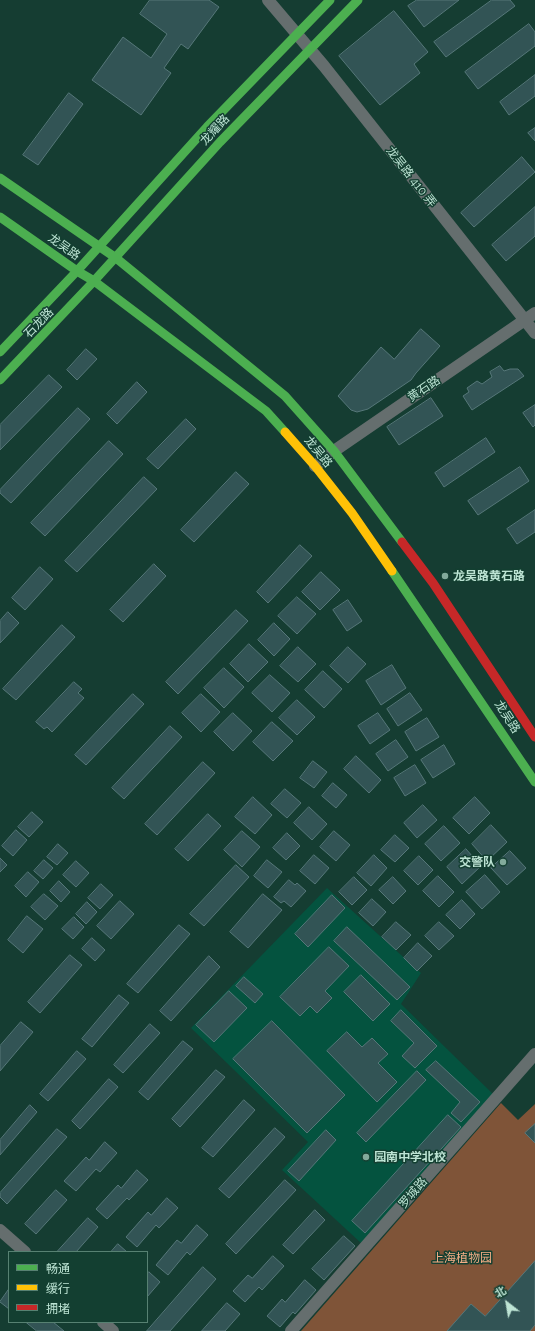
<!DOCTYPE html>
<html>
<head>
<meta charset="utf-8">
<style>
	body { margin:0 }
	#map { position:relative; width:535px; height:1331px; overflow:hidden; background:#153d32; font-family:Raleway,"Noto Sans SC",sans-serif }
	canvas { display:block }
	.legend { position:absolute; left:8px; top:1251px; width:140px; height:72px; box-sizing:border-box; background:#133f31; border:1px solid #578172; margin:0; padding:5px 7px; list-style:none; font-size:12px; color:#bde4d4 }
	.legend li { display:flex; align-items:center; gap:8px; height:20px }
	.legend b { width:20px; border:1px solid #578172 }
	.north { position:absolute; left:487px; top:1283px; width:40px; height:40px; -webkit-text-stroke:3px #133f31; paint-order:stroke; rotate:329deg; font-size:11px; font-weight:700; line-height:16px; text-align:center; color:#bde4d4 }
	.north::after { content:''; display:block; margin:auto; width:14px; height:18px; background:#bde4d4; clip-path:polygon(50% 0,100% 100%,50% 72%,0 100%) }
</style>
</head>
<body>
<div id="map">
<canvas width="535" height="1331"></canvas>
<ul class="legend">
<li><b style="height:5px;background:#4caf50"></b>畅通</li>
<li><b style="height:5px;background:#ffc107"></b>缓行</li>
<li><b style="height:5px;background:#c62828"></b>拥堵</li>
</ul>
<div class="north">北</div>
</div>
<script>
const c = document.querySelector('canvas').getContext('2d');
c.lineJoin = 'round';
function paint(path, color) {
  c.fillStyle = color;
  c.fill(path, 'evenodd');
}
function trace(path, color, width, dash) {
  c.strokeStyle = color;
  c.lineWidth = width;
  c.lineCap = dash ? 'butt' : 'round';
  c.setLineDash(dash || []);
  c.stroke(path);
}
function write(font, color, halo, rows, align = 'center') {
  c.font = font + ' Raleway,"Noto Sans SC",sans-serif';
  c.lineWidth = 3;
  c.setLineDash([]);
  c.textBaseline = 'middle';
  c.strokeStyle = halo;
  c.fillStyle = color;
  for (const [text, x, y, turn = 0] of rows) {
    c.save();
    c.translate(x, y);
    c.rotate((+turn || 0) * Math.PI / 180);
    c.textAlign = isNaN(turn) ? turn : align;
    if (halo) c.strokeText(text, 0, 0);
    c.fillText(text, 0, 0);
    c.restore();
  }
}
const built = new Path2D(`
	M327 888 421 973 401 1004 493 1094 361 1243 282 1170 308 1142 191 1028Z`);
const green = new Path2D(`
	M501 1103 518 1120 535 1104V1331H301Z`);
const building = new Path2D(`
	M150 0H209L219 7 188 49 181 44 164 68 171 73 141 115 92 80 123 37 151 58 167 34 140 14Z
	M417 0H459L424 27 408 6Z
	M492 0H510L515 6 446 57 434 42Z
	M394 11 428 52 414 64 420 73 380 105 339 56Z
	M529 24 535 32V46L478 89 465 72Z
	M535 75V96L509 115 500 102Z
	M69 93 83 104 38 165 23 155Z
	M535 128V141L528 133Z
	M522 157 535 172 474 227 461 213Z
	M535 207V236L506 261 492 245Z
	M421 329 440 346 416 373 411 380 368 409 357 412 351 410 338 396 381 347 394 359Z
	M86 349 97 359 77 380 67 370Z
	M500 366 504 371 510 369H518L524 376 472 410 463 396 469 392 467 388 477 381 482 384 492 377 490 372Z
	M49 375 62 387 0 450V425Z
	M137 382 147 392 117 424 107 414Z
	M431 398 443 416 399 445 387 427Z
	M535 405V425L533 427 523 413Z
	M78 408 90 419 11 503 0 493V490Z
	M186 419 196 429 158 469 147 459Z
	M486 438 495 452 444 487 435 473Z
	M109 441 123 454 45 536 31 523Z
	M520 467 529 481 478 515 468 501Z
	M236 472 249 484 194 542 181 530Z
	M144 477 157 489 77 572 65 561Z
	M535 510V532L517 544 507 529Z
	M300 545 312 556 268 603 257 592Z
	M154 564 166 576 123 622 110 610Z
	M40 567 53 579 25 610 12 598Z
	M321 572 340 590 320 610 302 592Z
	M297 597 316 614 297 634 278 616Z
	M348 600 362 621 347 631 333 610Z
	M236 610 248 621 178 694 166 682Z
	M8 612 19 623 0 643V621Z
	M274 623 290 639 274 656 258 640Z
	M62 625 75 637 16 700 3 689Z
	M249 644 268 662 248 682 230 664Z
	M298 647 316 664 298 682 280 666Z
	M348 647 366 664 348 683 330 666Z
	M392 665 406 688 381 705 366 681Z
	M224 668 244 687 224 708 204 688Z
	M323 671 342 689 324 708 305 690Z
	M270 675 290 693 272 712 252 693Z
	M74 682 82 689 78 693 84 698 52 732 47 727 44 729 36 722Z
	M410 693 422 710 398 726 387 709Z
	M133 694 144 704 86 765 75 755Z
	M201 694 220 712 201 732 182 713Z
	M297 700 315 717 297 735 279 718Z
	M233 713 252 731 233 751 214 732Z
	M378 713 390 730 370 744 358 726Z
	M427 718 439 737 416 751 405 732Z
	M272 722 293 741 273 761 253 742Z
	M170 726 182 737 124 799 112 788Z
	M396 740 408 757 388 771 376 754Z
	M444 745 455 764 433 778 421 760Z
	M356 756 381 780 369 793 344 769Z
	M313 761 327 772 314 788 300 778Z
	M203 762 215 773 157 835 145 824Z
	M415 765 426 783 405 796 394 778Z
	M333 783 347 795 336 808 322 796Z
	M285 789 301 803 287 818 271 804Z
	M253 797 272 815 255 834 235 817Z
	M475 797 490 813 469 834 453 818Z
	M423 805 437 820 417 838 404 823Z
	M309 807 327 824 312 840 294 823Z
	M32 812 43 822 29 837 18 827Z
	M208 814 221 826 188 861 175 849Z
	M491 825 507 842 487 861 472 844Z
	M444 826 460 843 441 861 425 844Z
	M16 830 27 840 13 856 2 846Z
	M242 831 260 847 242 867 224 850Z
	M334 831 350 845 336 861 320 847Z
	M287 833 300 846 286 860 273 848Z
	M395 835 409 848 395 862 381 850Z
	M58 844 68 853 57 865 47 857Z
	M466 849 481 866 462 884 447 867Z
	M510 851 526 868 507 885 491 868Z
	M314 855 329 868 315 884 300 871Z
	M374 855 387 868 371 886 357 873Z
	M419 856 433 870 418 885 404 871Z
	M0 858 7 865 0 872Z
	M44 860 53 868 43 879 34 871Z
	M267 860 282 872 268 888 254 876Z
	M76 861 89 873 76 887 63 875Z
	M236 865 249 877 204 926 190 914Z
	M28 872 39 882 26 897 15 886Z
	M485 875 500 892 482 909 466 892Z
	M438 876 454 892 439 907 423 891Z
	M354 877 367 890 352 905 339 892Z
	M393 877 406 891 393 904 379 890Z
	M289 880 295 885 297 883 306 891 291 907 284 901 281 903 274 897Z
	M59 881 70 892 61 902 50 891Z
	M101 884 113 895 100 909 88 898Z
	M44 894 58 906 45 920 31 907Z
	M263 894 282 910 248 948 230 932Z
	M332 895 345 908 308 947 295 934Z
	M372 899 386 912 373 926 359 913Z
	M462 900 475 914 460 929 446 915Z
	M120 901 134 914 111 939 97 926Z
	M87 902 97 912 86 924 76 914Z
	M27 916 43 929 23 953 8 940Z
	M74 917 84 927 73 939 62 929Z
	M396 922 411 935 396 950 382 937Z
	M439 922 454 936 439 950 425 936Z
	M179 925 190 934 138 993 127 984Z
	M347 927 410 987 397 1000 334 941Z
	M92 938 105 950 95 961 82 949Z
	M418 943 432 956 417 971 404 958Z
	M329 947 349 966 325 991 332 998 317 1013 310 1006 300 1016 280 997Z
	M70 955 82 965 40 1013 28 1002Z
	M209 956 220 967 171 1021 160 1011Z
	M361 975 390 1004 373 1021 344 992Z
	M244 977 263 994 255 1003 236 986Z
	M229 991 247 1008 214 1042 196 1025Z
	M119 995 129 1003 92 1047 82 1039Z
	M401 1010 437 1046 415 1068 402 1056 414 1043 391 1021Z
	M272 1021 345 1095 307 1133 233 1059Z
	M21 1022 33 1032 0 1071V1046Z
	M150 1024 160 1033 123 1073 114 1065Z
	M347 1032 362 1047 372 1038 388 1054 378 1063 397 1082 377 1102 327 1051Z
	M183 1041 193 1049 148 1100 139 1092Z
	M77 1051 86 1059 48 1101 40 1094Z
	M436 1061 480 1102 461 1122 451 1113 460 1102 426 1070Z
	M216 1070 225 1077 180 1127 172 1119Z
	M417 1071 426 1080 366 1142 357 1133Z
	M109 1079 118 1087 80 1129 72 1121Z
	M244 1100 255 1110 213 1157 202 1148Z
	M30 1105 37 1112 0 1155V1140Z
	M448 1115 461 1127 365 1233 352 1221Z
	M535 1124V1143L525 1133Z
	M275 1128 285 1137 229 1198 219 1189Z
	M57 1129 67 1137 7 1204 0 1197V1193Z
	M326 1130 336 1140 299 1181 288 1171Z
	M105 1142 117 1153 100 1172 96 1169 76 1191 64 1181 86 1157 89 1160Z
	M137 1170 148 1180 129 1200 127 1198 107 1219 96 1209 118 1185 121 1188Z
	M285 1180 296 1190 236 1254 226 1244Z
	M56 1190 67 1200 36 1234 25 1224Z
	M167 1198 178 1208 159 1228 156 1225 137 1247 126 1237 148 1212 151 1215Z
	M315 1210 325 1220 293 1254 283 1245Z
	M88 1218 98 1227 76 1252H57Z
	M197 1225 208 1235 190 1255 187 1252 168 1275 156 1265 177 1240 181 1243Z
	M344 1236 355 1246 324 1280 312 1269Z
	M118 1244 127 1252H111Z
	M273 1256 284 1266 262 1290 259 1287 245 1302 233 1291 248 1275 252 1278Z
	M535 1261V1325L530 1331H447L471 1304 485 1316Z
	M203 1267 216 1279 170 1331H147Z
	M149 1272 160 1282 147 1297V1274Z
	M305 1280 316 1290 295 1314 293 1312 280 1327 267 1316 282 1299 285 1302Z
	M9 1289V1309L0 1302Z
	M227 1303 240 1314 225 1331H202Z
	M26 1322H53L64 1331H37Z`);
const street = new Path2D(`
	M268 0 324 66 535 333
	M315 466 334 451 535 313
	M0 1230 25 1252
	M103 1322 113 1331
	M291 1331 535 1054`);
const fast = new Path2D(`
	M0 178 116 258 285 396 334 451 402 542
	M0 217 77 271 94 281 266 411 285 432
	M0 352 77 271 207 127 330 0
	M0 380 94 281 220 142 358 0
	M392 571 535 782`);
const slow = new Path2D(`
	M285 432 315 466 352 513 392 571`);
const jam = new Path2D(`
	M402 542 433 583 535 737`);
const markers = [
	[445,576,4,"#82aa9b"],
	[503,862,4,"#82aa9b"],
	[366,1157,4,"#82aa9b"]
];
const streetNames = [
	["龙耀路",215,130,-47],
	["龙吴路 410 弄",411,177,52],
	["龙吴路",64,247,35],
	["石龙路",39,323,-46],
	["黄石路",424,389,-34],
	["龙吴路",318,452,50],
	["龙吴路",507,717,57],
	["罗城路",413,1193,-49]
];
const poiNames = [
	["龙吴路黄石路",453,576],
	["交警队",495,862,"right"],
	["园南中学北校",374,1157]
];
const parkNames = [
	["上海植物园",462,1258]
];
paint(built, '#04533f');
paint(green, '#7f5438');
paint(building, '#325455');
trace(building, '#567779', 1);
trace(street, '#656e6e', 12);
trace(fast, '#4caf50', 9);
trace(slow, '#ffc107', 9);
trace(jam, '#c62828', 9);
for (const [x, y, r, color] of markers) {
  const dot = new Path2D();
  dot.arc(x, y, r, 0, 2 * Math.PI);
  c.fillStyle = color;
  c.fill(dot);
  trace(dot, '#133f31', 1.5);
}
write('12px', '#bde4d4', '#133f31', streetNames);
write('bold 12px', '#bde4d4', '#133f31', poiNames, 'left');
write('12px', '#f4ad86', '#133f31', parkNames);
</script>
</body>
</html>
